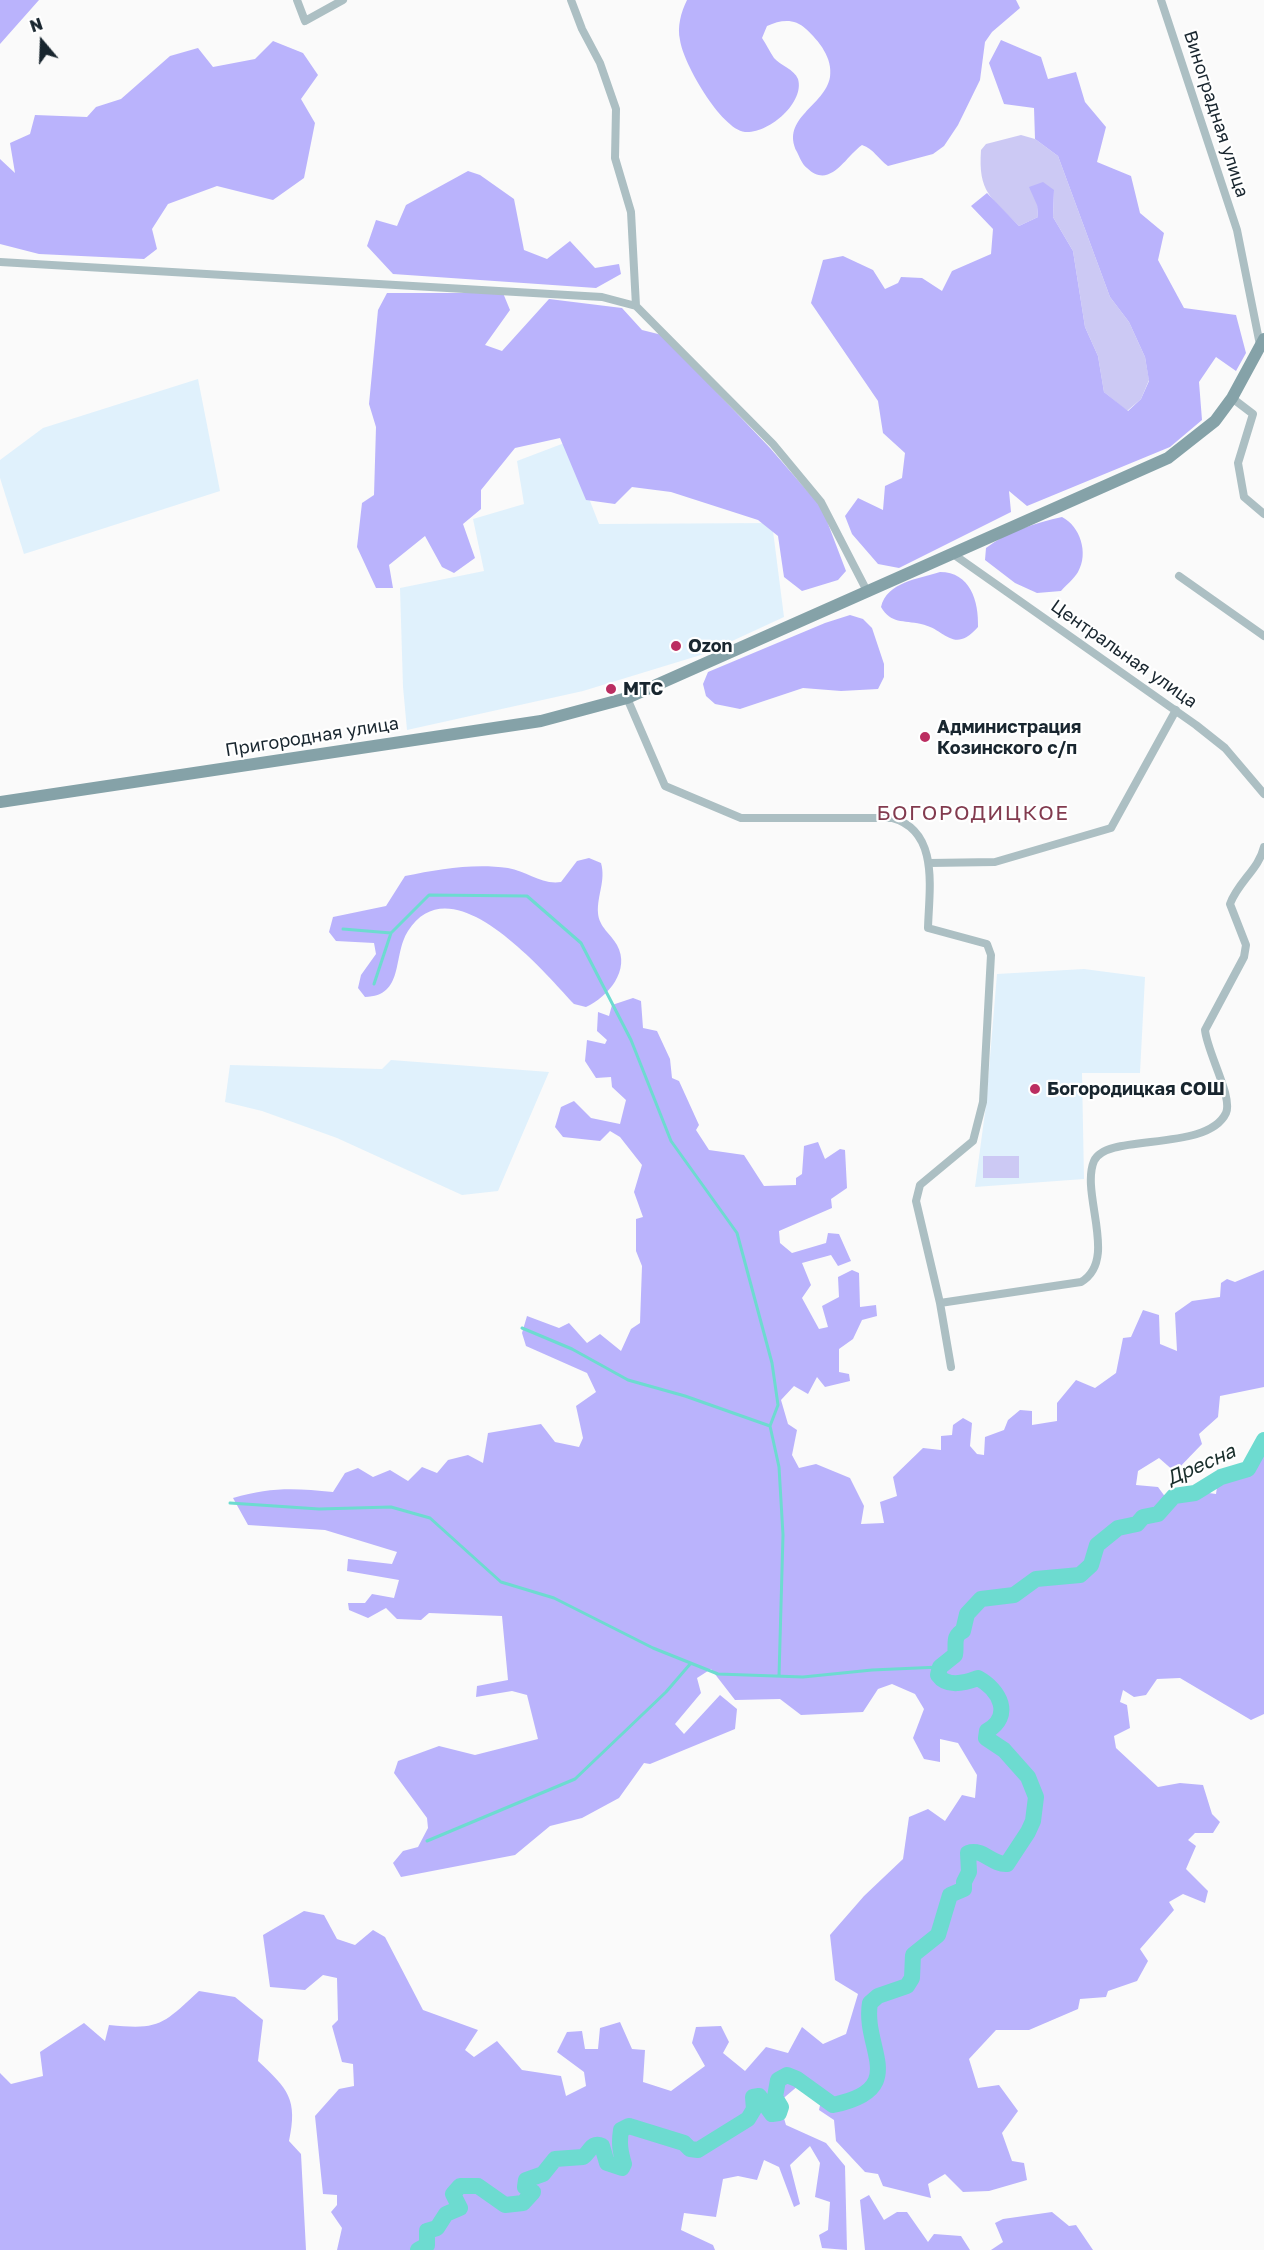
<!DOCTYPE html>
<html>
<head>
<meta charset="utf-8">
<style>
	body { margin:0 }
	#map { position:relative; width:1264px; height:2250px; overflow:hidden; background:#fafafa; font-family:"Golos Text",sans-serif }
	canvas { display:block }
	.north { position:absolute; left:12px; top:12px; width:60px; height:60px; -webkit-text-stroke:4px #fff; paint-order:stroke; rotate:341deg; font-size:16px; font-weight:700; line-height:24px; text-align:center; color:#19262f }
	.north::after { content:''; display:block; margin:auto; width:21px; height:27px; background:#19262f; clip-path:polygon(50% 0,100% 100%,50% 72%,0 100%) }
</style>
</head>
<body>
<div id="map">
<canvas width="1264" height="2250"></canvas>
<div class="north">N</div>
</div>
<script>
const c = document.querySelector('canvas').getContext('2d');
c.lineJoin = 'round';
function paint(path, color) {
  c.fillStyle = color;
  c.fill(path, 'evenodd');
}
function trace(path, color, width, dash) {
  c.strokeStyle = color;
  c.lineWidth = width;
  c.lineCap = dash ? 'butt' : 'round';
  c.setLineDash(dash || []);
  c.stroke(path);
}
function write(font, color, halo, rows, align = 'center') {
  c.font = font + ' "Golos Text",sans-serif';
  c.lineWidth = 4.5;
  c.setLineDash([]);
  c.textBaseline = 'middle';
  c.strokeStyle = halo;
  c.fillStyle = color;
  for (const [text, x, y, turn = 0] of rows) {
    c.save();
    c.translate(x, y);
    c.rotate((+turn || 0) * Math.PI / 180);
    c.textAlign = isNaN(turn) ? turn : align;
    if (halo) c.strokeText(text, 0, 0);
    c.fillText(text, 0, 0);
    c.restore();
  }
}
const built = new Path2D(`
	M198 379 220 491 24 554 0 478V460L43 428Z
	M567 442 599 524 772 523 784 617 704 654 583 691 407 730 403 687 400 588 484 571 473 519 524 504 517 461Z
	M1084 969 1145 977 1140 1073H1082L1084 1179 975 1187 986 1105 997 974Z
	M391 1060 549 1072 498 1191 462 1195 337 1138 262 1111 225 1102 230 1065 382 1069Z`);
const green = new Path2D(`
	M1021 135 1035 139 1058 156 1110 297 1129 322 1145 357 1149 380 1141 399 1127 411 1104 392 1098 356 1085 327 1073 251 1053 217 1054 190 1037 205 1038 217 1019 226C991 197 978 193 981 150L986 144Z
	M983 1156H1019V1178H983Z`);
const forest = new Path2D(`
	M0 0H39L0 44Z
	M687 0H1016L1020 8 992 32 985 42 980 80 958 125 944 146 933 154 888 166C878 159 874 149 862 145 845 157 830 190 807 168 802 164 800 158 797 152 780 118 825 106 830 77 833 58 819 41 806 29 794 18 781 20 767 26L762 38C766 44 770 52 774 58 781 66 794 69 798 79 805 103 768 134 745 132 721 129 683 63 680 40 677 27 681 12 687 0Z
	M1001 40 1041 57 1048 79 1076 72 1085 102 1106 127 1097 162 1131 176 1140 213 1164 233 1158 260 1184 308 1236 315 1246 353 1236 371 1216 357 1199 382 1202 420 1170 447 1027 506 1009 491 1011 512 899 568 878 564 852 534 845 516 858 498 883 510 885 486 902 478 905 453 883 433 878 401 811 303 823 260 843 256 873 270 885 289 898 283 901 277 922 278 942 291 952 271 991 254 993 229 971 206 987 193 1019 226 1038 217 1037 205 1029 187 1043 182 1054 190 1053 217 1073 251 1085 327 1098 356 1104 392 1128 411 1141 399 1149 381 1145 357 1129 322 1110 297 1058 156 1035 139 1034 108 1004 104 989 63Z
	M273 41 303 53 318 75 301 99 315 123 304 178 273 200 217 186 168 204 152 229 157 249 144 259 39 254 0 244V159L15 173 10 143 30 134 35 115 87 117 96 107 121 99 170 56 198 48 213 67 255 59Z
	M468 171 480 175 514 199 524 250 547 259 570 241 595 268 619 264 621 274 596 288 393 274 367 246 376 220 397 226 406 205Z
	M387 293H503L510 310 485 345 502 351 549 299 622 308 642 330 662 335 770 448 822 508 846 571 838 580 802 591 784 577 778 536 758 520 671 492 632 487 615 504 586 500 560 438 515 448 481 490V509L463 524 475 558 454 573 442 567 425 536 389 565 393 588H376L357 547 362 503 374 495 376 427 369 404 378 310Z
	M1062 517C1080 526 1089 553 1078 572 1074 579 1066 585 1061 591L1037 593 1015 583 985 560 986 548C1008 531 1036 523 1062 517Z
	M940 572C970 572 979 601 978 627 953 655 946 629 921 624 903 620 891 624 881 607 887 582 918 579 940 572Z
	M850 615 863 619 872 628 884 664V677L878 689 841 691 803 688 740 709 715 704 706 696 703 684 708 672 825 623Z
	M589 858 601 863C606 881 597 895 598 913 599 927 611 934 617 945 631 970 608 997 586 1007L574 1004C543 971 452 862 408 931 392 956 405 996 365 997L358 988 361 975 376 954 374 943 336 941 329 932 333 917 386 906 405 876C439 869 474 863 508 868 527 871 541 885 561 882L577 861Z
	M633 998 641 1001 643 1028 657 1031 670 1059 672 1078 679 1081 699 1125 696 1130 709 1150 744 1155 764 1186 796 1185V1178L802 1174 804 1146 818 1142 825 1159 840 1149 845 1150 847 1188 831 1199 832 1208 779 1231 780 1243 792 1253 826 1243 828 1233 839 1234 851 1261 838 1266 831 1255 802 1263 811 1285 802 1298 819 1329 828 1327 822 1306 839 1297 838 1277 852 1270 859 1273 860 1307 876 1305 877 1316 862 1320 853 1339 839 1349V1372L849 1374 850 1381 825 1387 817 1377 808 1394 794 1386 781 1400 788 1424 797 1430 792 1455 799 1468 816 1464 850 1478 864 1506 861 1524 884 1523 880 1502 897 1496 893 1477 923 1448 941 1450V1436L952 1435 953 1425 963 1418 972 1423 970 1446 977 1454 984 1455 985 1437 1004 1430 1008 1420 1020 1410 1032 1411V1425L1057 1421V1403L1076 1380 1095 1388 1116 1373 1123 1338 1131 1337 1143 1310 1159 1315 1160 1344 1177 1351 1175 1313 1192 1301 1220 1297 1221 1283 1227 1279 1235 1282 1264 1270V1387L1220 1396 1218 1417 1199 1434 1202 1444 1175 1472 1159 1458 1138 1471 1136 1485 1158 1487 1166 1498 1187 1490 1216 1494 1218 1480 1242 1479 1260 1446 1264 1444V1714L1251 1720 1180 1678 1157 1679 1146 1695 1134 1697 1123 1690 1120 1702 1127 1705 1130 1728 1114 1736 1116 1748 1158 1787 1180 1783 1203 1785 1212 1814 1220 1822 1213 1833H1195L1188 1840 1196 1846 1186 1869 1208 1891 1205 1903 1183 1894 1169 1902 1174 1910 1140 1949 1148 1961 1137 1981 1108 1991 1106 1997 1080 1999 1078 2009 1029 2030H996L969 2059 978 2088 999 2085 1018 2111 1002 2133 1012 2161 1024 2163 1027 2180 989 2191 963 2192 945 2174 928 2184 931 2198 883 2186 878 2174 865 2172 836 2141 834 2120 819 2110 823 2091 799 2085 779 2102 786 2125 826 2143 845 2166 847 2250 822 2248 819 2235 828 2230 830 2202 815 2197 820 2163 810 2146 790 2165 800 2204 794 2207 779 2167 764 2160 757 2180 738 2176 723 2179 716 2217 684 2213 681 2230 713 2245 715 2250H337L342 2228 331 2212 337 2205V2195L323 2194 315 2116 339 2089 354 2086 353 2064 342 2062 332 2026 338 2020 337 1978 323 1975 305 1990 270 1987 263 1935 304 1911 324 1915 337 1939 355 1945 373 1930 385 1937 423 2010 478 2030 465 2050 474 2057 497 2041 522 2070 561 2076 566 2096 586 2086 584 2072 557 2052 567 2032 582 2031 585 2049H598L600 2028 620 2022 632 2049 645 2050 643 2082 671 2091 705 2066 692 2043 696 2027 721 2026 729 2042 723 2053 745 2071 766 2047 788 2053 802 2027 823 2044 846 2034 858 1994 835 1980 830 1935 864 1896 903 1859 909 1817 928 1809 945 1821 962 1795 975 1798 977 1775 958 1743 940 1739V1762L924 1759 913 1738 924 1709 915 1694 892 1684 878 1689 863 1712 801 1715 780 1699 735 1700 711 1669 697 1678 701 1693 675 1724 684 1734 720 1695 737 1709 735 1729 650 1764 644 1763 619 1798 582 1818 550 1826 515 1855 401 1877 393 1863 403 1851 418 1847 428 1828 427 1818 394 1773 398 1761 439 1746 475 1755 538 1739 527 1695 512 1691 476 1697 477 1686 508 1680 502 1616 429 1613 421 1620 397 1619 386 1608 368 1618 349 1610 348 1603H365L372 1594 394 1598 399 1580 347 1571 348 1559 392 1564 397 1552 325 1530 248 1525 233 1498C270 1487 295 1488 333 1492L345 1473 358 1468 373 1477 390 1470 408 1481 422 1467 437 1473 448 1460 468 1455 483 1463 488 1433 541 1424 555 1442 579 1447 583 1438 576 1406 596 1392 587 1373 526 1346 522 1333 527 1316 559 1328 569 1323 587 1343 600 1334 621 1351 631 1329 640 1323 642 1266 636 1251V1219L643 1217 634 1192 642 1165 620 1137 610 1131 600 1141 563 1137 555 1127 561 1107 574 1101 591 1118 620 1124 626 1100 612 1087 611 1077 596 1078 585 1061 587 1040 605 1044 607 1040 597 1031 598 1012 609 1016 612 1005Z
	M199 1991 235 1997 263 2020 258 2061C288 2089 298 2099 289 2141L301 2154 306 2250H0V2073L11 2084 43 2076 40 2052 84 2023 105 2041 109 2025C160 2030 162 2025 199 1991Z
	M869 2195 884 2220 897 2212H907L928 2242 934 2234 961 2236 970 2250H865L860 2200Z
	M1052 2212 1069 2226 1076 2225 1093 2250H991L1003 2242 995 2223 1003 2219Z`);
const stream = new Path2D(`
	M343 929 391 933
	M374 984 391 933 429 895 527 896 581 943 631 1040 671 1141 737 1233 772 1363 778 1405 770 1426
	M522 1328 572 1349 628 1380 685 1396 770 1426 779 1467 783 1535 779 1676
	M230 1503 319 1509 391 1507 430 1518 501 1582 554 1598 653 1648 718 1674 803 1677 872 1670 940 1667
	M427 1841 575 1779 666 1692 691 1663`);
const river = new Path2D(`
	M418 2250 427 2245V2231L437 2228 446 2214 460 2208 453 2194 460 2186H478L505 2205 523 2203 533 2192 525 2187 526 2180 543 2174 555 2159 583 2157C590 2152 592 2141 602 2146L607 2163 622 2168 624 2164C620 2151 619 2143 621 2130L629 2126 684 2143 690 2149 698 2150 748 2119 754 2109 753 2097 759 2096 772 2114 779 2113 781 2107 775 2097 778 2080 787 2075 797 2079 833 2105C911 2089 862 2048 870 2003L878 1996 907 1986 912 1978 913 1955 938 1935 950 1895 964 1889V1882L969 1872 968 1853C983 1848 992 1865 1007 1864L1028 1832 1033 1821 1036 1797 1028 1777 1004 1750 986 1738 987 1731C1013 1716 1000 1690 978 1678 965 1683 947 1688 938 1675L940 1667 955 1655C957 1645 952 1636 963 1631L967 1614 981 1599 1014 1595 1036 1579 1080 1575 1091 1565 1097 1545 1118 1528 1137 1524 1143 1517 1158 1514 1174 1496 1195 1493 1221 1477 1248 1469 1264 1440`);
const street = new Path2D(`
	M297 0 305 21 343 0
	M571 0 582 29 600 63 616 109 615 158 631 212 636 306
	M1161 0 1237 230 1260 345
	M0 262 602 297 636 306 773 444 821 502 868 593
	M1232 398 1253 414 1238 463 1244 497 1264 514
	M953 554 1196 725 1225 748 1264 794
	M1179 576 1264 636
	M627 698 665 786 741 818H892C940 831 929 890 928 928L987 944 991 955 983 1102 973 1141 920 1185 916 1201 940 1303 951 1367
	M929 863 995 862 1111 828 1176 710
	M940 1303 1081 1282C1119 1260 1080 1194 1094 1161 1106 1132 1207 1153 1226 1113 1233 1097 1207 1052 1205 1030L1244 957 1246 945 1230 904C1238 882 1259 869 1264 847`);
const secondary = new Path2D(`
	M0 802 541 721 627 698 1168 458 1215 421 1232 398 1264 339`);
const markers = [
	[676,646,6,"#bb2e61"],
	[611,689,6,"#bb2e61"],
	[925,737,6,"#bb2e61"],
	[1035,1089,6,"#bb2e61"]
];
const streetNames = [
	["Виноградная улица",1216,114,72],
	["Центральная улица",1124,654,35],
	["Пригородная улица",312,737,-9]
];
const poiNames = [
	["Ozon",688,646],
	["МТС",623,689],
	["Администрация",937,727],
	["Козинского с/п",937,748],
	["Богородицкая СОШ",1047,1089]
];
const waterNames = [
	["Дресна",1201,1465,-24]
];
const quarterNames = [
	["БОГОРОДИЦКОЕ",973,813]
];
paint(built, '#e0f1fc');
paint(green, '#ccc9f4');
paint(forest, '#bab3fc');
trace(stream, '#6ddbd0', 3);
trace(river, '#6ddbd0', 16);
trace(street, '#acbfc3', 8);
trace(secondary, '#85a2a8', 12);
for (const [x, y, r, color] of markers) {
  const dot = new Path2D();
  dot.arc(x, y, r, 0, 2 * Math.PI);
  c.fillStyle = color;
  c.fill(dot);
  trace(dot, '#fff', 2);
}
write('18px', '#19262f', '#fff', streetNames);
write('bold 18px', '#19262f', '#fff', poiNames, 'left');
write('italic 20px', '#192e2b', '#fff', waterNames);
c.letterSpacing = '1.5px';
write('21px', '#823b4f', '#fff', quarterNames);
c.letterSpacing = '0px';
</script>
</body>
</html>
